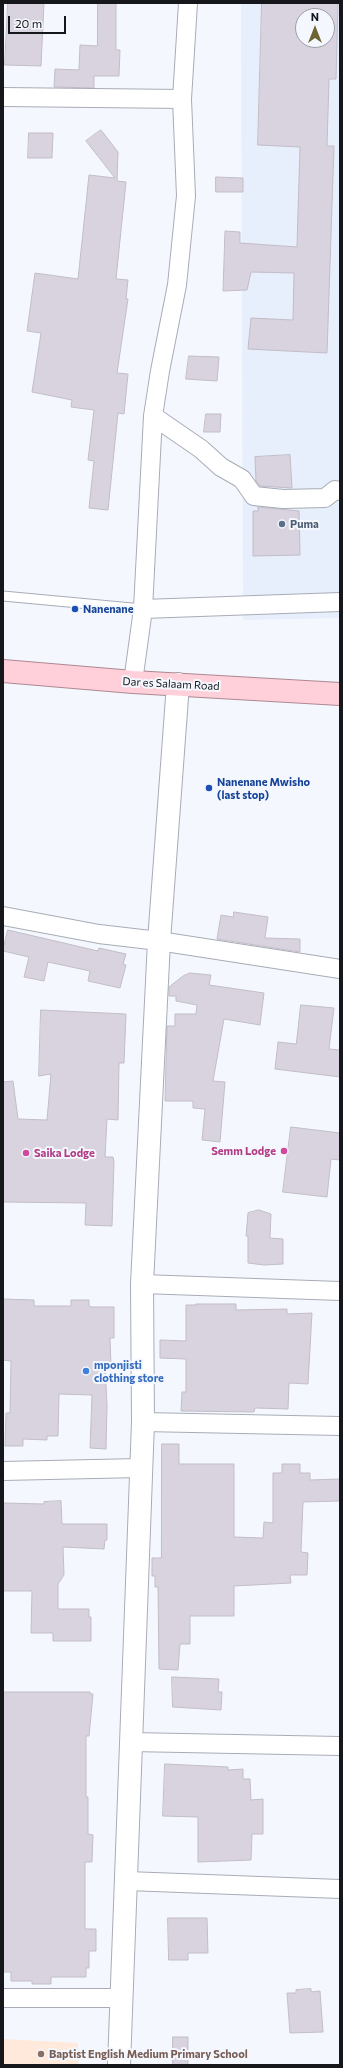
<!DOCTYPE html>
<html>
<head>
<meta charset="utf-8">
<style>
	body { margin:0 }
	#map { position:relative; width:343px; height:2068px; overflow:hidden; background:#f4f8fe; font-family:Commissioner,sans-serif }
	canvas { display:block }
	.frame { position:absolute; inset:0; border:4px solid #15171b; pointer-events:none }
	.north { position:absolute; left:295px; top:8px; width:40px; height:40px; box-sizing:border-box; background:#f4f8fe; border:1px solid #9b9ea3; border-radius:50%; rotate:0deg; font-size:11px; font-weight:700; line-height:16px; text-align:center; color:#15171b }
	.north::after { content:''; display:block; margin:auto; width:14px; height:18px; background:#6e6531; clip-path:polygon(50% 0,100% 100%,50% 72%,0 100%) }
	.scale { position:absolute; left:8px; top:16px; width:58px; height:18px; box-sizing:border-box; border:2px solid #15171b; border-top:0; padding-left:5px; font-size:12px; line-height:14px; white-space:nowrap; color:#15171b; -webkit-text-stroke:3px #f4f8fe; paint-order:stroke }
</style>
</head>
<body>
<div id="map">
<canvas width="343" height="2068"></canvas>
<div class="frame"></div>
<div class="north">N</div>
<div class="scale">20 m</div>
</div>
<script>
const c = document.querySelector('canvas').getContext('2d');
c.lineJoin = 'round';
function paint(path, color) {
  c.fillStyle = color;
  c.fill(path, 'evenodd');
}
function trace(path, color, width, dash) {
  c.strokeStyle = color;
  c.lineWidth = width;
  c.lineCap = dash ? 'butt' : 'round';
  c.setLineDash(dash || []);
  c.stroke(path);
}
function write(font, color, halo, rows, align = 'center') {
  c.font = font + ' Commissioner,sans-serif';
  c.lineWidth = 4;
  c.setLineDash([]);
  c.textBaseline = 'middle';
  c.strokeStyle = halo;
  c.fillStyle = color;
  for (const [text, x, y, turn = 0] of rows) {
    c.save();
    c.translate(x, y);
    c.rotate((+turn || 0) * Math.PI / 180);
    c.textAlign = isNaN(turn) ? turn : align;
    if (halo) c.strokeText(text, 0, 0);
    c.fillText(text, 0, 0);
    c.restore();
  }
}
const built = new Path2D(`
	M241 3H340V618L243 620ZM303 16H327V40H303Z`);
const education = new Path2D(`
	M3 2039 78 2043V2065H3Z`);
const building = new Path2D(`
	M8 3H44L41 66 5 65Z
	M98 3H116V50H120L119 76H94V88L54 87 55 69 79 70 80 45 97 46Z
	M262 3H338L336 79H329L327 146H334L327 353 248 349 251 318 293 320 294 273 251 272 247 290 223 291 225 231 240 232V243L297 247 300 147 258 145ZM303 16H327V40H303Z
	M101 130 118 152 117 181 126 182 116 279 128 280 126 299H128L117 373 128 374 124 414 118 413 108 510 89 508 94 461 88 460 94 410 71 407 72 400 32 392 41 333 27 331 35 273 78 279 89 175 115 178 86 141Z
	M29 133H53L52 158H28Z
	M216 177 243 178V192H216Z
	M189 356 219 357 217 381 186 379Z
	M206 414H221L220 432H204Z
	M290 455 292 488 260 486 256 481 255 457Z
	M258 507 299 511 300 555 253 556V511H258Z
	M234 912 268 917 265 938 300 939V952L217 939 221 915 233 917Z
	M8 930 98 951 99 948 126 954 123 964 126 965 120 988 88 981 90 971 48 962 44 981 24 977 29 957 3 951Z
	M190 973 211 975 209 985 264 993 260 1025 224 1019 213 1081 225 1082 220 1142 202 1140 205 1109 193 1108V1101H165L167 1026H175V1014H196L197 1005 176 1001V996H169V987L183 976Z
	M301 1005 334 1008 329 1049 340 1050V1077L275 1069 278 1042 296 1044Z
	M41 1010 126 1014 124 1063H119L118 1120 107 1119 105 1157H113L114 1162 112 1226 85 1225 86 1203 3 1202V1082L13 1081 18 1119 47 1120 51 1074 39 1076Z
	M291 1127 340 1133V1160L331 1159 327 1197 283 1192Z
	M259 1210 271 1214 270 1238 283 1239V1264L264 1265 248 1263V1236H246L248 1213Z
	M3 1299 34 1300V1306H71V1300H89V1306L91 1307H114V1338H110L111 1366H105L107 1405 106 1449 90 1448 92 1395 59 1394 58 1436H47V1440L23 1439V1446H5L6 1413H10L11 1361 3 1360Z
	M196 1304H236V1310L287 1309V1314L312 1313 308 1384 289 1383 288 1409 255 1408 254 1412 181 1411 182 1392H186V1359L160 1358V1340L186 1341V1305H196Z
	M162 1444H179V1464H234V1537L263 1538 264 1522 273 1523V1473H282V1464H300V1473H310V1480L340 1479V1501L303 1502 301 1552 308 1553 307 1575H290L291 1583 234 1586V1616H190V1644H180L178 1670 159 1669 158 1587H155V1576H152V1558H161Z
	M61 1501 62 1524H107V1540H105L104 1549 63 1547 64 1575 58 1584V1609H89V1617H91V1641H53V1633H31L32 1591H3V1503L44 1504V1502Z
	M172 1677 219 1679 218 1692H222L221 1710 173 1707Z
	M3 1692H90V1694H93L89 1736H86V1797H88V1834L93 1835 92 1862H85V1929H96V1951H89V1968H86V1977H51V1984H32V1981H11V1972H3Z
	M165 1764 228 1767V1770L243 1769V1779H250L251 1800 263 1799V1834H252L251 1860 198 1862V1817L163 1816Z
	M168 1918H207L208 1953H188V1960H169Z
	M311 1989V1992L320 1991 323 2032 290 2033 287 1993H296V1990Z
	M173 2037H188V2065H173Z`);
const service = new Path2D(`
	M3 596 143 609`);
const minor = new Path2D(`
	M3 97 182 99
	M153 416 201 449 221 467 242 479 254 496 283 499 325 498 335 490 340 491
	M143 609 340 602
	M133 682 143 609 153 416 160 371 177 285 186 196 182 99 188 3
	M3 916 99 934 159 941 340 969
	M142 1284 340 1291
	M143 1422 340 1426
	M3 1471 140 1468
	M130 1742 340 1746
	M127 1881 340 1889
	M3 1998H121`);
const tertiary = new Path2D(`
	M119 2065 143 1422 142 1284 159 941 178 684`);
const trunk = new Path2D(`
	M3 671 133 682 340 694`);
const markers = [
	[282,524,4,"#5c6f8a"],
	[75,609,4,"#1a4fb4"],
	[209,788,4,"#1a4fb4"],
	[284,1151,4,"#d1479c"],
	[26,1153,4,"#d1479c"],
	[86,1371,4,"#3f7fe0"],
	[41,2054,4,"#8d6e63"]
];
const serviceNames = [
	["Puma",290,524]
];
const transitNames = [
	["Nanenane",83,609],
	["Nanenane Mwisho",217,782],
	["(last stop)",217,795]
];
const streetNames = [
	["Dar es Salaam Road",171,684,3]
];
const hotelNames = [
	["Semm Lodge",276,1151],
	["Saika Lodge",34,1153,"left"]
];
const shopNames = [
	["mponjisti",94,1365],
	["clothing store",94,1378]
];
const educationNames = [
	["Baptist English Medium Primary School",49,2054]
];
paint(built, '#e7eefc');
paint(education, '#fee9da');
paint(building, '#d8d3de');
trace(building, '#c2bdc7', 1);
trace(service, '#a8acb6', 11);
trace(minor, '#a8acb6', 20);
trace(tertiary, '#a8acb6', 24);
trace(trunk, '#ad8891', 24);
trace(service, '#fff', 9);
trace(minor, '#fff', 18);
trace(tertiary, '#fff', 22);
trace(trunk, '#ffd0da', 22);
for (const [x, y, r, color] of markers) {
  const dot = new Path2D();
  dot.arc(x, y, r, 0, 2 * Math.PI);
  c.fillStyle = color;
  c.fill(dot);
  trace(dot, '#f4f8fe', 1.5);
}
write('bold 11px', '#4e5e75', '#f4f8fe', serviceNames, 'left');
write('bold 11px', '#164399', '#f4f8fe', transitNames, 'left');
write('11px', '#15171b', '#f4f8fe', streetNames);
write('bold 11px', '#b23c85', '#f4f8fe', hotelNames, 'right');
write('bold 11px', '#366cbe', '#f4f8fe', shopNames, 'left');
write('bold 11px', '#785e54', '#f4f8fe', educationNames, 'left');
</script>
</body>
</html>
